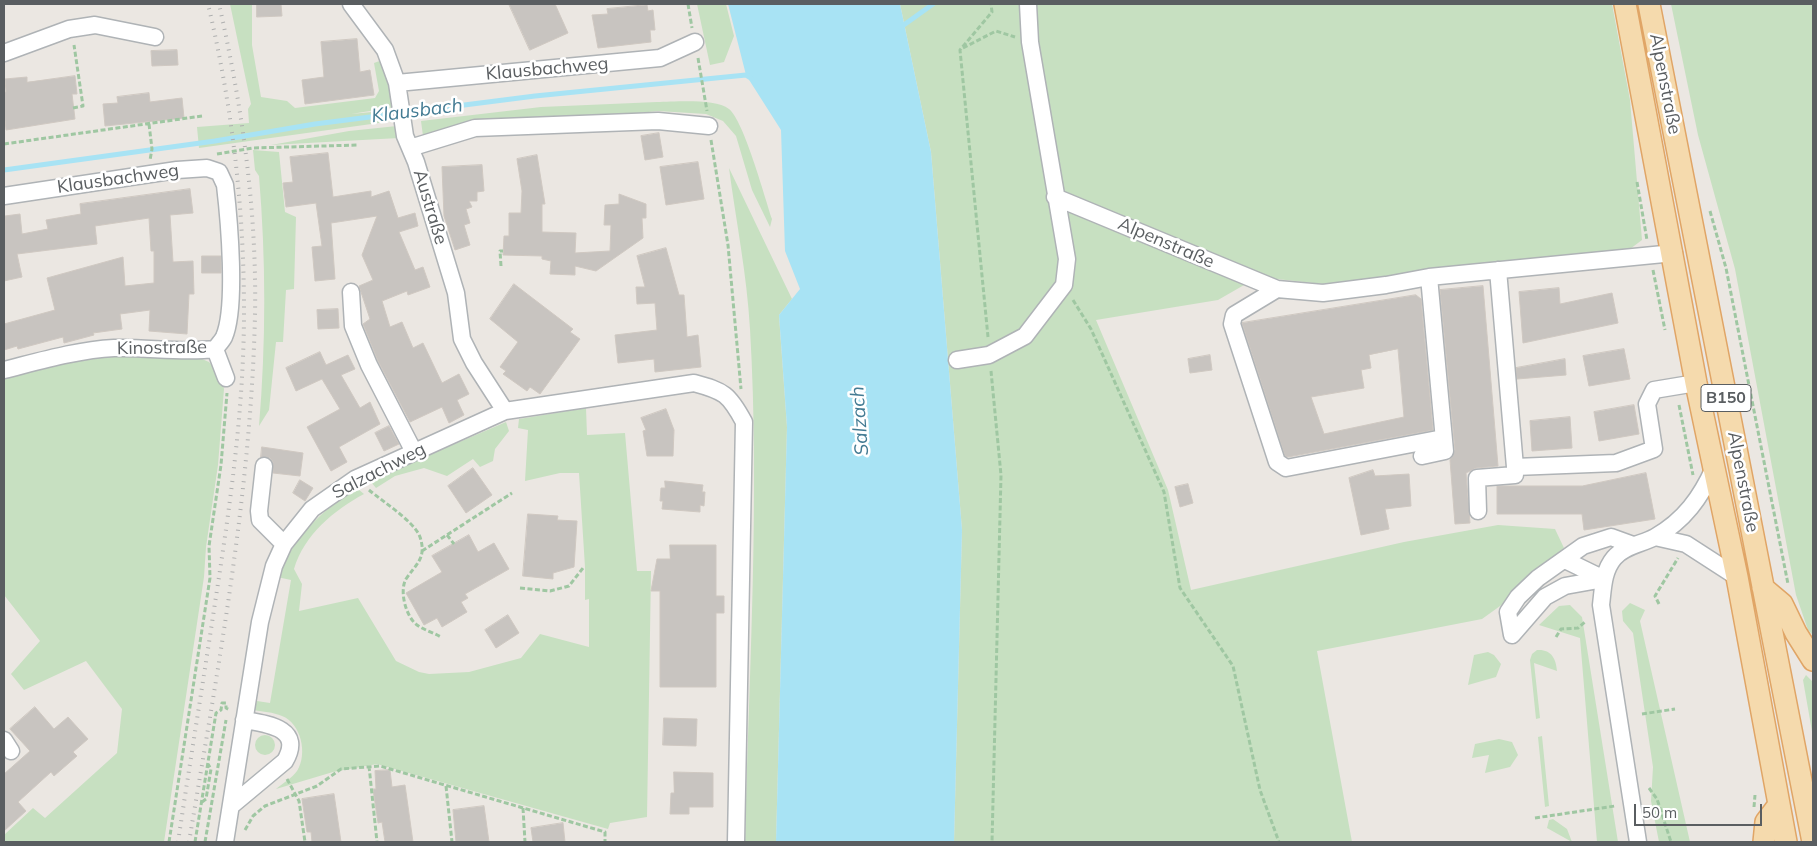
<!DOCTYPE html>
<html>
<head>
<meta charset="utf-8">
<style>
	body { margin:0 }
	#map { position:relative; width:1817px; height:846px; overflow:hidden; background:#ebe7e2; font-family:Mulish,sans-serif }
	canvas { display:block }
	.frame { position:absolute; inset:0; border:5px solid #5a5e61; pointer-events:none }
	.scale { position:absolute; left:1634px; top:804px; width:128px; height:22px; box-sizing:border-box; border:2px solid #5a5e61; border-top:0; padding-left:6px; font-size:15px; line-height:18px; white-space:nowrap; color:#5a5e61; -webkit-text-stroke:4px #fff; paint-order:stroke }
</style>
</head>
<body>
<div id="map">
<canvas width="1817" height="846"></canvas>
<div class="frame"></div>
<div class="scale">50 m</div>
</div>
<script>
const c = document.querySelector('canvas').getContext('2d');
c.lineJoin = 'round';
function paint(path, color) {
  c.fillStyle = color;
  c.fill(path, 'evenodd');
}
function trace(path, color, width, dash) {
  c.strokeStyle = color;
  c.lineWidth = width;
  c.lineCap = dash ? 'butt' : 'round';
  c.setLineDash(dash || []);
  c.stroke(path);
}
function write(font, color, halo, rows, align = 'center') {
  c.font = font + ' Mulish,sans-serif';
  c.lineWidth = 5;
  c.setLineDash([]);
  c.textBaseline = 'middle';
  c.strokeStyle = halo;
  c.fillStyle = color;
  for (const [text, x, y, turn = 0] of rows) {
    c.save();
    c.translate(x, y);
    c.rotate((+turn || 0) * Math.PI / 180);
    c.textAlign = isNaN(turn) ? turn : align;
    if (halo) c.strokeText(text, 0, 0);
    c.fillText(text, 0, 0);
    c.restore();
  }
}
const green = new Path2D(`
	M230 4H252V45L261 97 287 101 295 108 375 98 379 91 374 63 385 59 395 107 351 114 435 106 436 115 199 148 197 127 249 123 248 109 251 104Z
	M697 4H726L734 36 724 62 710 65Z
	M900 4H1612L1630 100 1642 240 1626 252 1323 284 1258 277 1218 300 1096 320 1168 490 1191 590 1404 542 1498 525 1555 529 1564 548 1531 575 1507 601 1482 619 1317 651 1352 842H954L962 530 931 152Z
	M1671 4H1813V635L1808 630 1796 595 1735 269 1698 135Z
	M657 102C674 102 715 98 729 109 744 121 765 198 772 219L770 227 752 190 736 136 723 121 706 114 658 111 423 136 421 121 541 107Z
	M397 126 399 138 271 145 349 131Z
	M253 150 279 152 285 212 296 217 294 289 286 290 283 342H276L269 410 259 426C266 342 266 260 259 176L255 170Z
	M729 168 792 299 779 315 787 427 776 842H745C749 672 760 498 750 329 747 275 736 221 729 168Z
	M113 354 195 356 209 362 220 374 224 389 218 465 206 547 204 577 164 842H4V835L33 808 45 818 117 753 122 709 86 661 24 690 11 674 40 641 4 595V378L72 360Z
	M586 408 587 435 625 433 637 571H651L647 817 610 823 608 829 377 764 333 772 276 789C283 783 292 778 297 771 308 754 301 723 282 716 273 712 263 712 254 710L257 701 270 703 291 580 277 577C294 538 320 510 358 489L364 494C334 510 304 535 294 569L302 584 299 611 358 598 396 661 419 672 429 674 469 672 521 658 540 634 589 647V599L585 600V567L579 473H560L525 481 528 430 518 428 519 419Z
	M506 422 509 431 495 449 493 461 480 467 473 459 447 476 424 468 395 476 376 488 371 482 387 473Z
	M1630 603 1645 610 1640 621 1690 842H1659L1651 801 1653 767 1633 633 1623 621 1622 611Z
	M1570 605 1582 617 1618 842H1597L1580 638 1539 625 1559 606Z
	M1537 650C1551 649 1556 658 1557 671L1534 663 1540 718 1536 719 1530 660 1532 654Z
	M1488 652 1494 655 1501 664 1496 677 1468 685 1474 655Z
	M1806 675 1813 682V737L1803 680Z
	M255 745a10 10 0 1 1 20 0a10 10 0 1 1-20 0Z
	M1542 736 1549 806 1545 807 1538 737Z
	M1499 739 1512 742 1518 755 1510 767 1485 773 1489 755 1472 758 1475 744Z
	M1553 819 1567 829 1572 842 1547 828 1549 820Z`);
const water = new Path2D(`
	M728 4H900L931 152 962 530 954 842H776L787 427 779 315 800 289 785 251 781 130 746 75Z`);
const stream = new Path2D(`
	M901 27 933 4
	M4 170 215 141 315 124 535 96 746 75 751 78`);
const building = new Path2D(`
	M257 4H281L282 16 257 17Z
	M509 4H555L568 33 530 50Z
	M647 5 648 11 653 10 655 30H650L651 42 598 48 592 15 608 14 607 9Z
	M357 39 360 72 370 70 374 95 305 104 302 80 324 77 321 42Z
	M177 50 178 65 152 66 151 51Z
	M75 76 77 94H72L75 119 6 130 4 110V92H6L5 79 27 77V82Z
	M149 93 150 102 182 98 184 118 105 126 103 104 118 103 117 97Z
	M659 133 663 157 645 160 641 136Z
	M328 153 333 197 371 191V197L389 191 398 218 415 213 418 226 399 232 415 270 423 267 430 287 408 295 407 291 382 301 390 327 402 322 413 348 423 343 442 383 459 374 469 394 457 400 464 415 449 423 442 407 410 422 378 361 363 324 370 319 359 286 373 280 362 255 377 216 331 223 335 279 315 281 312 247 322 246 316 203 286 207 283 183 293 182 290 157Z
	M537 155 545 204H542V232L576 233 575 253 610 251 611 225H604L605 205 619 204V194L646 204V218H642L643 238 596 271 575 266V275L550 274 551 261 542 259V256L503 255 504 236H509V213H521L522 191 517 159Z
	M698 162 704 199 666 205 660 167Z
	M482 165 484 191 477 192V201H469L472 207 466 209 470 223 464 225 470 245 455 250 444 216 442 167Z
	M190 189 193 213 170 215 173 262 193 261 194 294H189L187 334 149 331 150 310 120 314 122 329 93 333 94 335 64 343 63 337 18 349 17 346 4 350V324L55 310 47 278 123 257 125 286 154 283V251H151L149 218 95 226 97 244 17 254 22 277 4 281 5 216 20 214 22 234 48 229 46 220 81 214 80 204Z
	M666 248 679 295H684L687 337 698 335 701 367 655 372 654 359 618 363 615 335 657 330 655 303 637 304 636 287H645L637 256Z
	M202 256H221V273H202Z
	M514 284 573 329 570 332 580 339 540 394 530 387 527 391 503 374 506 371 500 367 518 342 490 319Z
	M1483 286 1498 466 1476 468 1466 473 1470 523 1455 524 1450 460 1455 450 1440 290Z
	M1559 288 1560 304 1612 293 1618 323 1523 343 1519 292Z
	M1416 295 1421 299 1433 430 1288 457 1285 456 1242 323ZM1398 349 1404 417 1324 434 1311 397 1364 388 1361 370 1371 368 1369 355Z
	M338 309 339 328 318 329 317 310Z
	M1624 349 1630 379 1589 386 1583 356Z
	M320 352 326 365 348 355 355 369 341 375 360 408 370 402 380 424 339 447 347 462 331 471 307 427 340 409 322 379 296 391 286 368Z
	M1210 355 1212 370 1190 373 1188 359Z
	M1565 359 1566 375 1517 379 1516 368Z
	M1634 405 1639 434 1599 441 1594 412Z
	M666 409 674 430 673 456H647L643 431 646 430 641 418Z
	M1570 417 1572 448 1532 451 1530 421Z
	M389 426 399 444 384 451 375 433Z
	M262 447 303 453 300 476 273 473V462L270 458 261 457Z
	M473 468 492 495 466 513 448 486Z
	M1373 470 1375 476 1409 474 1411 506 1385 509 1389 529 1361 535 1349 478Z
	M1646 473 1655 519 1584 530 1582 514H1497V486H1582Z
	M300 480 313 488 305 501 293 493Z
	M665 481 703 485 702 492H705L704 506 700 505V512L662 509 663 501H660L661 488H665Z
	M1188 484 1193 503 1180 507 1175 487Z
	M528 514 558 516 557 520 577 521 574 567 553 573V579L523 576Z
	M469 535 478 552 494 543 509 569 465 594 468 598 461 602 467 612 442 627 437 618 424 625 406 593 442 572 432 556Z
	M670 545H716V596H724V613H716V687H660V591H651L657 559H670Z
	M508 615 519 633 496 648 485 630Z
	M35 707 54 729 68 717 88 739 73 752 77 756 54 776 51 772 18 802 26 811 4 831V774L30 751 10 729Z
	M664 718 697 719 696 746 663 745Z
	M390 770 392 787 405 785 413 842H385L382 822 378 823 373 789H376L375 771Z
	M674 772 713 773V807H689V814H670L671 793H674Z
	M334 794 341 842H312L311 832H307L302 799Z
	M484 806 489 842H456L453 810Z
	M563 823 565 842H533L531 828Z`);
const path = new Path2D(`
	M688 4 692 28
	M963 48 996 31 1015 37
	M698 58 707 111
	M73 108 83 106 74 45
	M149 124 152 149 150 160
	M711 140 728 245 741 389
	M4 144 202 116
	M217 154 253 148 358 145
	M1637 182 1647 240
	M1710 211 1726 268 1788 584
	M501 266 500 251H503
	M1653 270 1665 330
	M1073 300 1091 329 1164 492 1180 588 1233 666 1260 790 1279 842
	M988 337 960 50 992 12 991 4
	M991 371 1001 475 992 842
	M1679 405 1693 475
	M369 490C382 501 415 522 420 537 427 558 416 564 406 579 399 591 406 617 417 625 424 630 434 633 441 637
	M447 535 454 544
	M422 551 512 493
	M520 588 550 591 569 586 583 568
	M1659 604 1655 596 1678 558
	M1556 637 1561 629 1578 628 1585 622
	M1642 714 1675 709
	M369 766 377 842
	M287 779 299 801 305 842
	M446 786 452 842
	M1649 788 1657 799 1671 842
	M202 802 206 799 211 769 208 764
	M1754 807 1755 795
	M523 808 525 842
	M1535 818 1615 806
	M245 830 253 816 265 806 317 786 341 769 380 766 605 832V842
	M169 842 210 578 209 546 221 465 227 393
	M195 842 216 713 221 710 222 703H226V708L230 710
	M205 842 226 720`);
const minor = new Path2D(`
	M351 4 385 50 397 83 405 136 416 162 456 293 462 339 474 363 505 411
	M4 53 69 29 95 25 155 37
	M397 83 660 58 695 42
	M410 148 475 128 658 121 709 126
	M4 196 177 170 207 168 219 172 225 185C229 219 237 307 224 337 222 341 218 345 215 349 181 353 148 347 114 348 77 350 40 361 4 370
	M1055 197 1277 289
	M1498 270 1515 467 1616 463 1654 449 1647 404 1654 390 1696 383
	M351 292 353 326 369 365 414 452
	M215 349 226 378
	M957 360 989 355 1025 336 1064 285 1067 259 1030 42 1028 4
	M1443 438 1286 468 1277 462 1232 324 1234 315 1277 289 1323 293 1386 285 1429 277 1674 253
	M1422 456 1445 451 1429 277
	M264 466 259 511 260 520 284 544
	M1478 511 1477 478 1515 475V467
	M1655 537 1686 544 1737 577
	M1565 560 1604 579
	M1512 635 1508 612 1518 597 1538 578 1583 546 1611 537 1633 545
	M1512 635 1545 597 1565 586 1604 579
	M4 740 11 751
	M231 806 285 761C304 728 267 724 244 720
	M225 842 260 622 274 566 284 544 312 509 355 479 505 411 694 383C724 391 729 394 744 422L736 842
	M1638 842 1601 605C1603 589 1603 571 1614 558 1624 546 1642 544 1655 537 1684 521 1701 497 1714 468`);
const major = new Path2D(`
	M1625 4 1696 383 1737 577 1786 842
	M1649 4 1813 842
	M1763 588 1782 604 1796 633 1813 660
	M1764 842 1766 822 1778 806`);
const rail = new Path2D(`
	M178 842C190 762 203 683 215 603 230 506 244 409 244 311 244 207 232 105 208 4
	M189 842C218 668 251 492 255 315 257 210 242 106 219 4`);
const shields = [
	[1726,398,50]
];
const shieldNames = [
	["B150",1726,398]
];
const streetNames = [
	["Klausbachweg",547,69,-5],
	["Alpenstraße",1665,84,79],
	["Klausbachweg",118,179,-8],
	["Austraße",430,207,73],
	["Alpenstraße",1166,243,23],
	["Kinostraße",162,348,-1],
	["Salzachweg",379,471,-27],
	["Alpenstraße",1743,482,79]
];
const waterNames = [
	["Klausbach",417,111,-7],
	["Salzach",860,421,-94]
];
paint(green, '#c7e0c1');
paint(water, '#a8e3f4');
trace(stream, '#a8e3f4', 5);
paint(building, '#c8c4c0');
trace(building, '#cfc8c1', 1);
trace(minor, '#afb3b6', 19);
trace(major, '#e0a566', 24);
trace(path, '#9fc7a2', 3, [5, 2.5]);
trace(minor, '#fff', 16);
trace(major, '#f5daad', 21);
trace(rail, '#aeafaf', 4, [1, 6]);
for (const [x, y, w] of shields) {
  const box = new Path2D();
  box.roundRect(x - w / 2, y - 13.5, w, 27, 4);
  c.fillStyle = '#fff';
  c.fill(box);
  trace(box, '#5a5e61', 1);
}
write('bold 16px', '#5a5e61', null, shieldNames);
write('18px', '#5a5e61', '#fff', streetNames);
write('italic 19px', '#437b93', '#fff', waterNames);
</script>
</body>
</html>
